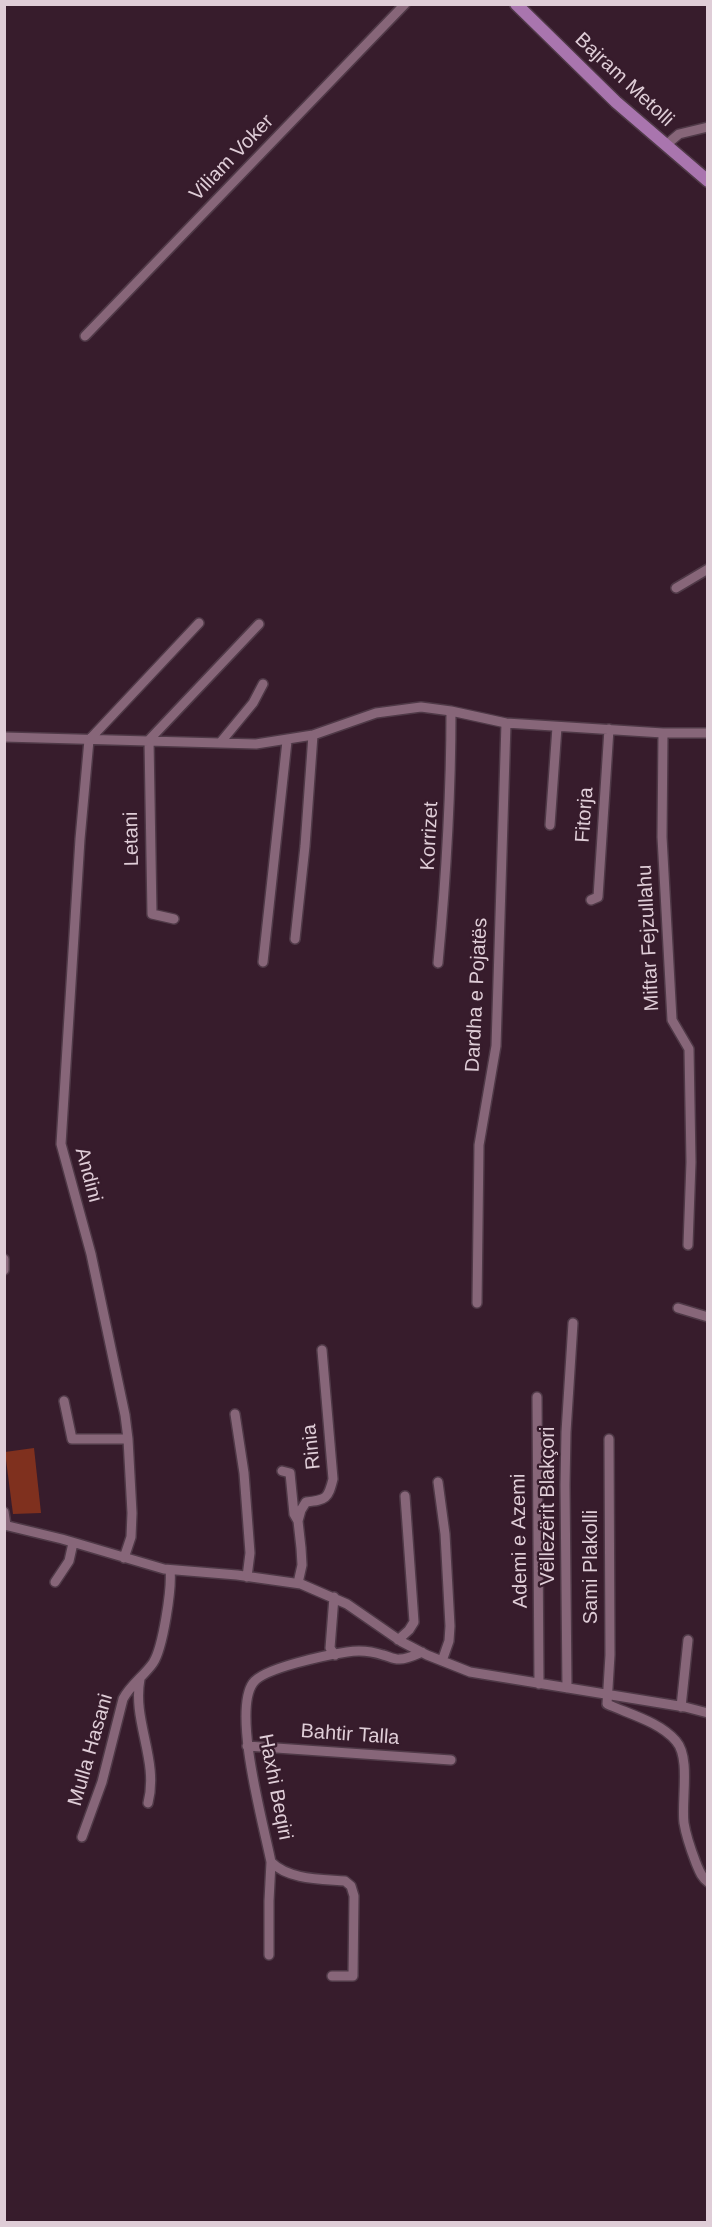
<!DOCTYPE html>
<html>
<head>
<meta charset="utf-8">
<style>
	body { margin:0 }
	#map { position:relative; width:712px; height:2227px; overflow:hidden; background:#371c2c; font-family:Helvetica,sans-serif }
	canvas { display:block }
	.frame { position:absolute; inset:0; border:6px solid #dfcdd7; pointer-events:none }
</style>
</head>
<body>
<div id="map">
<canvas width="712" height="2227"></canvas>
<div class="frame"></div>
</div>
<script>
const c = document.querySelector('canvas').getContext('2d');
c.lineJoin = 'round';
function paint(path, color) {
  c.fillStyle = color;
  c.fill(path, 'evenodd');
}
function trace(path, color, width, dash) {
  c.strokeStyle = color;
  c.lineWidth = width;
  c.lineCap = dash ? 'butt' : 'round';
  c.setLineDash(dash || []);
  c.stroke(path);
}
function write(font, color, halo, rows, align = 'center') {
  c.font = font + ' Helvetica,sans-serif';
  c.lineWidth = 4.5;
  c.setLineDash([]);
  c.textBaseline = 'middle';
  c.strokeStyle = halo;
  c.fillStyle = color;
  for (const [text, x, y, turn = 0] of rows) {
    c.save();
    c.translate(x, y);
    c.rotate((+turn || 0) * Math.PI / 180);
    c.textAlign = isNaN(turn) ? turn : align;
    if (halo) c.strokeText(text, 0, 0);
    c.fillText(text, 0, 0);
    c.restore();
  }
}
const green = new Path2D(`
	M34 1448 41 1513 13 1514 5 1452Z`);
const minor = new Path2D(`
	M666 145 679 134 708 127
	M85 336 405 4
	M676 588 708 569
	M663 733 662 837 672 1020 689 1049 691 1162 688 1245
	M4 737 256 744 313 735 376 713 421 707 451 711 506 723 663 733H708
	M89 740 80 839 61 1144 91 1254 125 1415 128 1439 132 1513 131 1537 124 1558
	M89 740 199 623
	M149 740 152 914 174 919
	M149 740 259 624
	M220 743 253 703 263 684
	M550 825 557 727
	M591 900 598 897 609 729
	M295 939 305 846 313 735
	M263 962 287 741
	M438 963C446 878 451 795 451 711
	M4 1259V1270
	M477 1303 479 1145 496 1046 506 723
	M678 1308 708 1317
	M537 1397 539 1684
	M64 1401 72 1439H128
	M235 1414 244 1473 250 1553 247 1577
	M609 1439 610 1655 607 1704C629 1714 660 1722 676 1741 691 1758 681 1801 684 1823 686 1836 691 1850 696 1863 699 1870 701 1877 708 1882
	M282 1471 290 1473 294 1514 298 1521 301 1548 302 1565 298 1583
	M438 1482 445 1534 450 1626 449 1641 442 1661
	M4 1512 6 1525
	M298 1521 301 1510 306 1502C326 1500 328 1499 333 1479L322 1350
	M4 1525 62 1539 164 1569 237 1575 301 1584 347 1604 402 1642 427 1655 470 1672 685 1707 708 1713
	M55 1582 69 1561 73 1543
	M334 1597 330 1648 335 1655
	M398 1640 409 1630 414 1622 405 1496
	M140 1679C132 1721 159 1760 148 1803
	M567 1688 565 1485 566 1432 573 1323
	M681 1707 688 1640
	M247 1746 451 1760
	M82 1837 102 1782 123 1699C130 1685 144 1676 153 1663 163 1648 172 1588 170 1570
	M269 1955V1901L271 1862
	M332 1976H353L354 1896 351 1886 345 1881C321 1879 289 1880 271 1862 264 1826 232 1712 253 1683 263 1668 327 1655 347 1652 359 1650 371 1651 383 1655 388 1656 395 1660 400 1659 407 1659 415 1655 422 1652`);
const major = new Path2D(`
	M516 4 616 102 708 181`);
const streetNames = [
	["Bajram Metolli",624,80,43],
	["Viliam Voker",232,158,-46],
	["Fitorja",585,815,-86],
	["Korrizet",430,836,-87],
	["Letani",132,839,-91],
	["Miftar Fejzullahu",649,938,-93],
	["Dardha e Pojatës",477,995,-87],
	["Andini",88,1175,75],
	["Rinia",312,1447,-96],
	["Vëllezërit Blakçori",548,1506,-90],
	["Ademi e Azemi",520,1541,-91],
	["Sami Plakolli",591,1567,-90],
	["Bahtir Talla",350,1735,4],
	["Mulla Hasani",91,1750,-74],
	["Haxhi Beqiri",275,1787,79]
];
paint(green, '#7f301e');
trace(minor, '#4f3947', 12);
trace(major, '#4f3947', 15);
trace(minor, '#876679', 9);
trace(major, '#a975ae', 12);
write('20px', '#dfcdd7', '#371c2c', streetNames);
</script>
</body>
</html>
